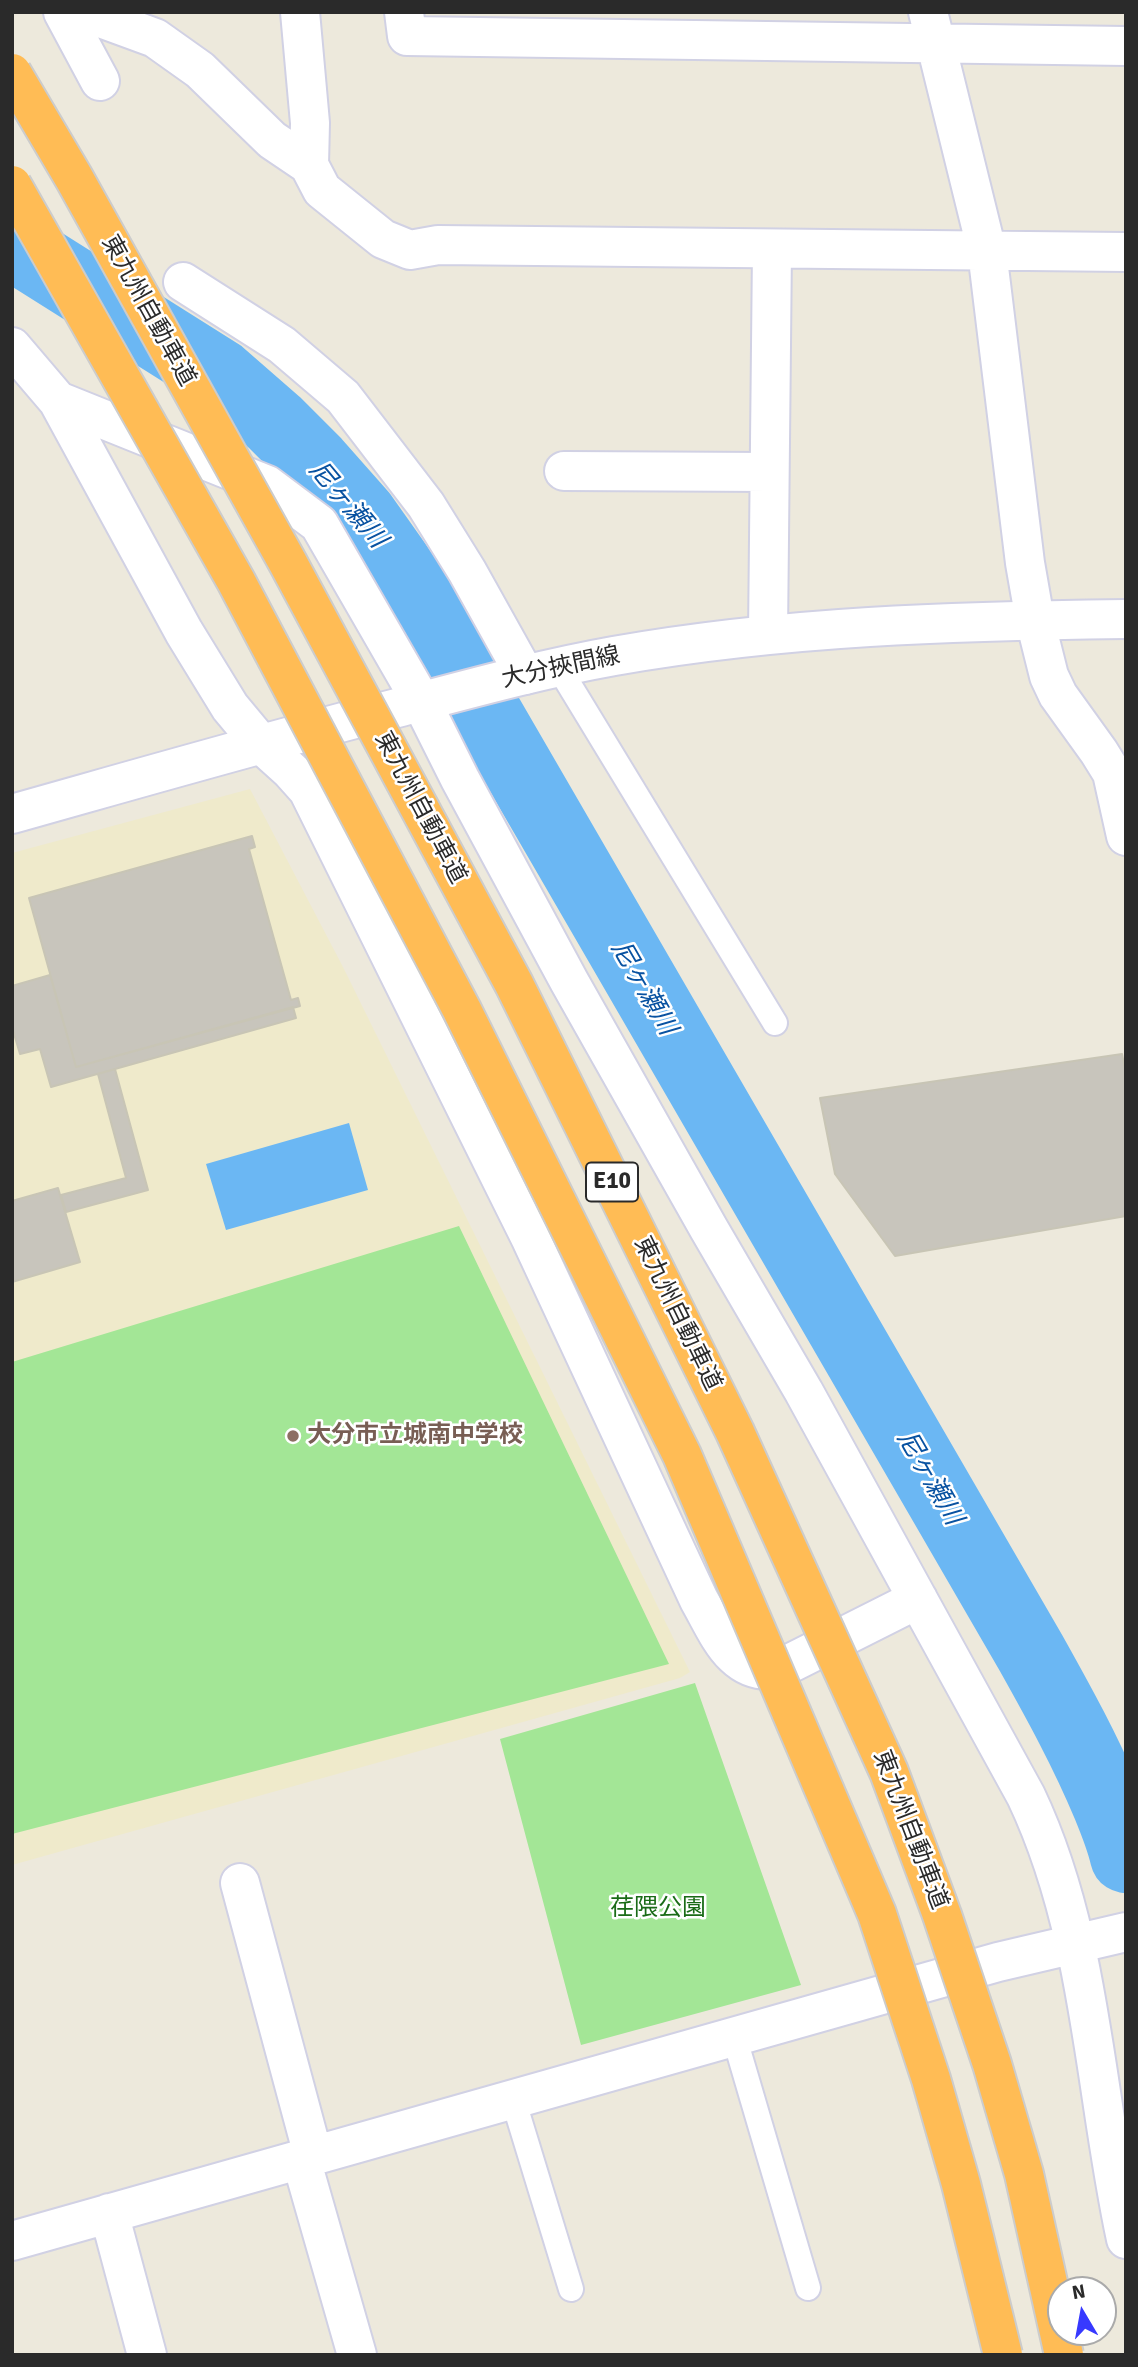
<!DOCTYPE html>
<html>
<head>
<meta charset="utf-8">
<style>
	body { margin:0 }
	#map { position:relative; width:1138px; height:2367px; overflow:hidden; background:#ede9dc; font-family:Signika,sans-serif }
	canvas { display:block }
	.frame { position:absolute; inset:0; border:14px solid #2a2a2a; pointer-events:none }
	.north { position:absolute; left:1047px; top:2276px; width:70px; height:70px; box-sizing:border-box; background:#fff; border:2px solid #aaa; border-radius:50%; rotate:350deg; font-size:19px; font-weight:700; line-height:28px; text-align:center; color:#2a2a2a }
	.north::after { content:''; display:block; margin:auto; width:24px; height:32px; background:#3739ff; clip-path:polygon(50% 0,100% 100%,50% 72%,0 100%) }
</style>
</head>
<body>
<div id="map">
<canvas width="1138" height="2367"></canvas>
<div class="frame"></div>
<div class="north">N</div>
</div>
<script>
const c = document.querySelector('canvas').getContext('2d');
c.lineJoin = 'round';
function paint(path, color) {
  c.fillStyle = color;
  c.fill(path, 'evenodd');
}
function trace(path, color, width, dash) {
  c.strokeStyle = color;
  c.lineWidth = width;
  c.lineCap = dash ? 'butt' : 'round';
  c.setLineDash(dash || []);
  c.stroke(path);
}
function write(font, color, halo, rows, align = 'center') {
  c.font = font + ' Signika,"Noto Sans JP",sans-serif';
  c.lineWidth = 5;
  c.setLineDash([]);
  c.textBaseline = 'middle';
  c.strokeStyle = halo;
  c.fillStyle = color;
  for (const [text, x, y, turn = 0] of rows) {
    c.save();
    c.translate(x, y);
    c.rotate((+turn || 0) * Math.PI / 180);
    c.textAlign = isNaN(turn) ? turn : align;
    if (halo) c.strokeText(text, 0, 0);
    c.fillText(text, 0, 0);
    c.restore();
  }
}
const education = new Path2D(`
	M250 789 343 967 690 1672 680 1678 12 1865V853Z`);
const green = new Path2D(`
	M459 1226 669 1664 12 1834V1362Z
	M695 1683 801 1985 581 2045 500 1739Z`);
const water = new Path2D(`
	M349 1123 368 1190 226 1230 206 1164Z`);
const river = new Path2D(`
	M12 244 220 375 275 423 315 463 361 515 402 573 445 642 1031 1653C1059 1703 1086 1752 1108 1805 1115 1822 1122 1839 1126 1857`);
const building = new Path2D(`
	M252 836 255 847 249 849 291 1000 298 998 300 1006 76 1067 29 898Z
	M50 975 76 1067 293 1007 296 1018 51 1087 40 1049 20 1054 12 1027V986Z
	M1122 1054 1126 1074V1216L895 1256 835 1174 820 1098Z
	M115 1069 148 1190 66 1212 61 1195 126 1178 98 1074Z
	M58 1188 80 1262 12 1282V1201Z`);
const lane = new Path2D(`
	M559 668 775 1023
	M734 2036 808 2288
	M513 2099 571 2289`);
const street = new Path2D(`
	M63 12 100 81
	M84 12 155 38 200 70 272 140 309 165
	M300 12 310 123 309 165 322 190 383 239 410 250 438 245 1126 252
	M404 12 407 36 1126 46
	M928 12 987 251 1025 563 1035 620 1049 676 1058 695 1099 752 1112 773 1126 836
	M183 282 282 345 343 397 426 505 467 571 525 675
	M12 347 58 401 184 632 230 707 260 743 291 771 308 790 530 1237 699 1600C718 1633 733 1677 779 1669L918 1599
	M58 401 267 485 319 524 421 701 460 779 569 981 709 1229 804 1392 1026 1796C1092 1935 1094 2091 1126 2239
	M564 471 769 472
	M768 634 772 249
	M240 1883 313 2155
	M301 2159 357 2355
	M109 2213 147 2355
	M12 2241 998 1962 1126 1932`);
const secondary = new Path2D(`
	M12 814C140 778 268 741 397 708 469 689 541 669 614 656 784 626 954 621 1126 619`);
const highwayBridge = new Path2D(`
	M12 73 74 178 288 563 514 984 735 1432 889 1772 942 1915 992 2064 1024 2174 1064 2355
	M12 185 236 581 462 1010 682 1455 877 1914 931 2079 961 2184 1003 2355`);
const markers = [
	[293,1436,7,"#8d6e63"]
];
const shields = [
	[612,1182,52]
];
const shieldNames = [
	["E10",612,1182]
];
const streetNames = [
	["東九州自動車道",148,311,61],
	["大分挾間線",561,668,-12],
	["東九州自動車道",420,808,62],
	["東九州自動車道",677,1314,64],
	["東九州自動車道",910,1830,69]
];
const educationNames = [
	["大分市立城南中学校",307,1436]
];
const parkNames = [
	["荏隈公園",658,1909]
];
const waterNames = [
	["尼ヶ瀬川",347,505,50],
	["尼ヶ瀬川",643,988,60],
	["尼ヶ瀬川",929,1478,60]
];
paint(education, '#efeacb');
paint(green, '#a3e696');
paint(water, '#6bb7f3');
trace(river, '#6bb7f3', 72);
paint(building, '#c8c5bc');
trace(building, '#c8c5b5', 2);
trace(lane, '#d1d1e4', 28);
trace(street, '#d1d1e4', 42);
trace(secondary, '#d1d1e4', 42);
trace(lane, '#fff', 24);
trace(street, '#fff', 38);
trace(secondary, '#fff', 38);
trace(highwayBridge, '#ccc', 42, []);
trace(highwayBridge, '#ffbc55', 38);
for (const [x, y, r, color] of markers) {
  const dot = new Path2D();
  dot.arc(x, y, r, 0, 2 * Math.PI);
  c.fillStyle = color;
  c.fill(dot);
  trace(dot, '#fff', 2.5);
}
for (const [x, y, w] of shields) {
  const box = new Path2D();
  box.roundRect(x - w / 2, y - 19.5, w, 39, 5);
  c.fillStyle = '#fff';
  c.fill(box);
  trace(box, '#2a2a2a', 2);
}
write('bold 23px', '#2a2a2a', null, shieldNames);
write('24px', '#2a2a2a', '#fff', streetNames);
write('bold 24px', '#785e54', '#fff', educationNames, 'left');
write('24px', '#1a6b17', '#fff', parkNames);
write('italic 26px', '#0852a1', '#fff', waterNames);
</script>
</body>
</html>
